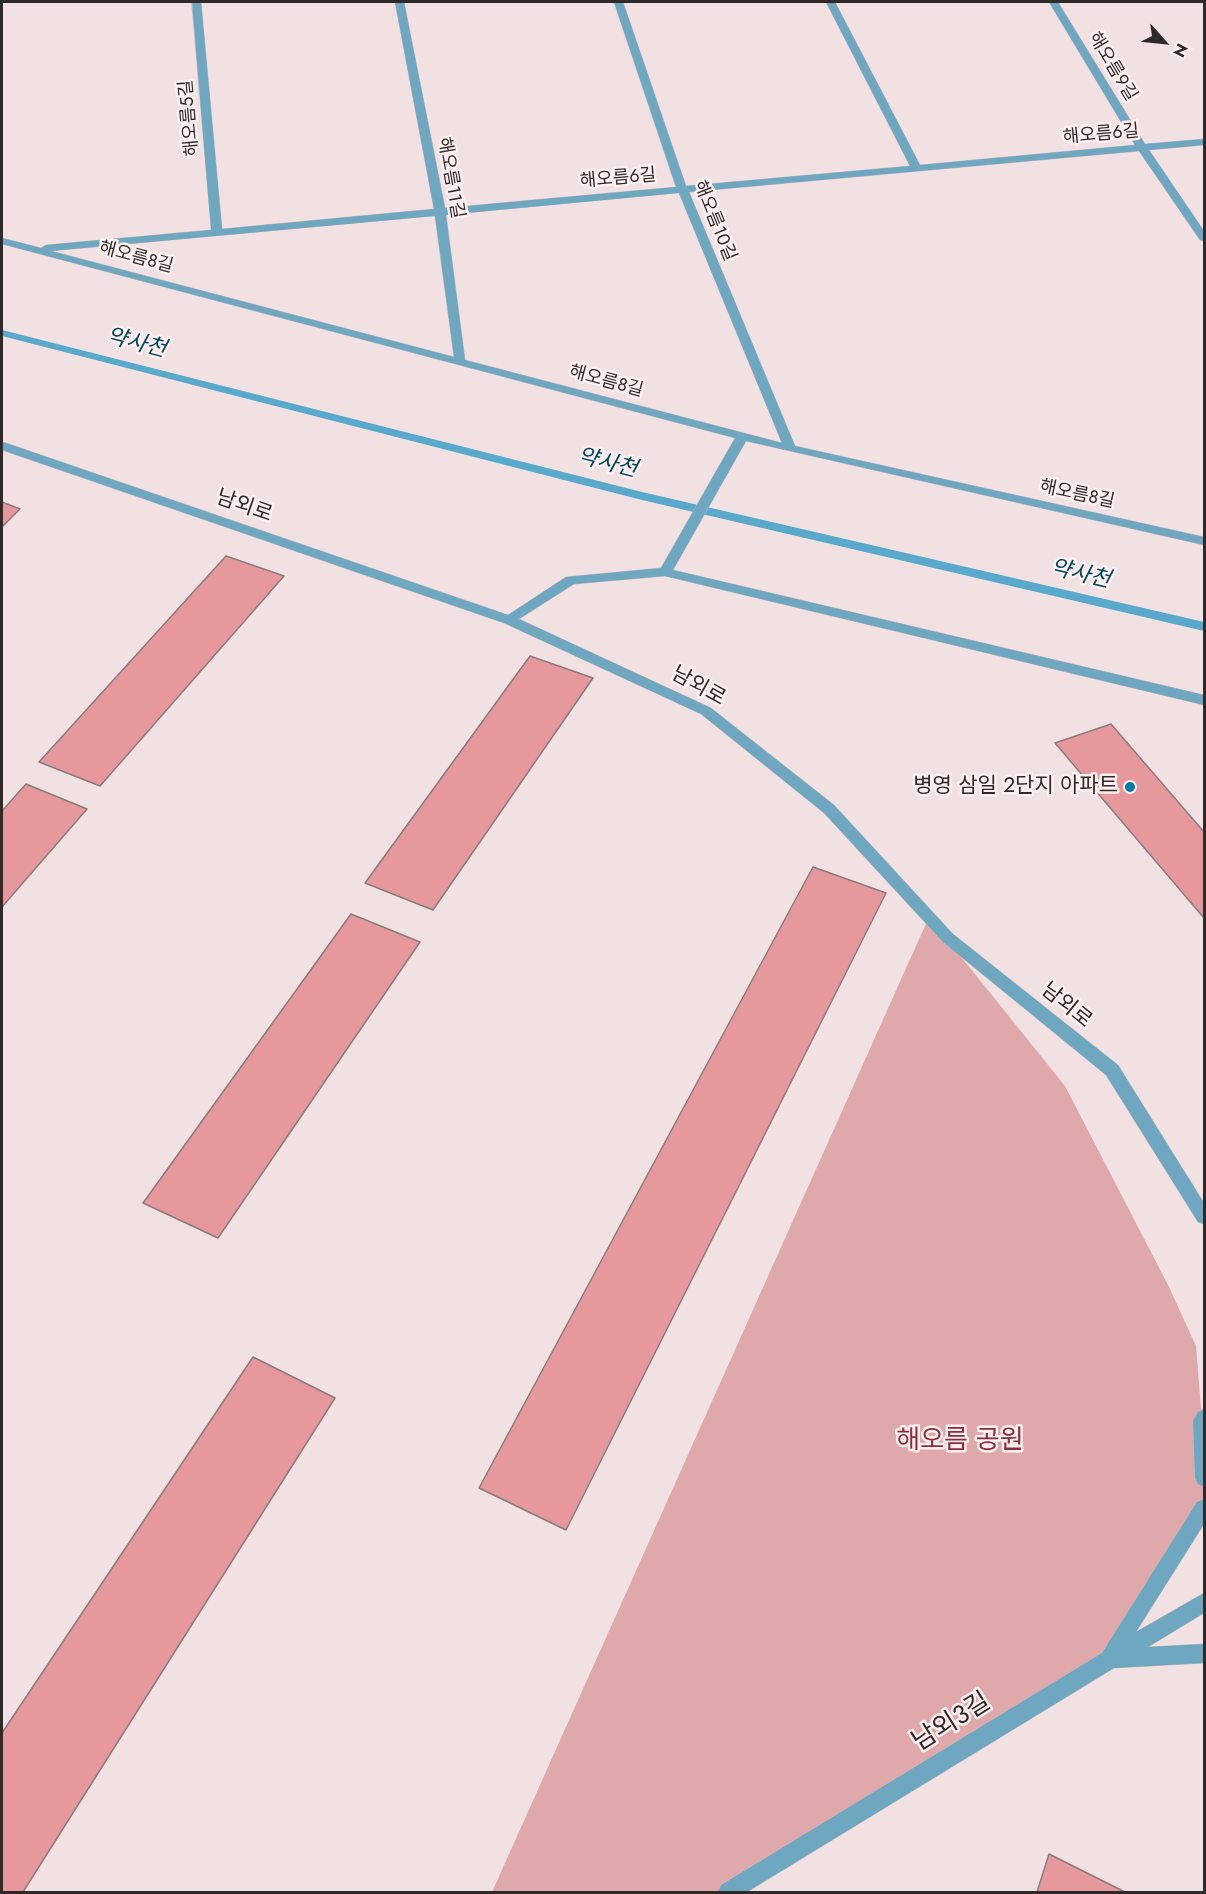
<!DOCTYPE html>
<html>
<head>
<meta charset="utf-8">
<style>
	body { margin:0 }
	#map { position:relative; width:1206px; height:1894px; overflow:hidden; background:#f2e1e2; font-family:Jost,sans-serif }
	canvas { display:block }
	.frame { position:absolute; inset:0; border:3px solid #2f2929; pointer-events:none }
	.north { position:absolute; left:1134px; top:12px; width:60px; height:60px; -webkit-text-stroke:4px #fdeff0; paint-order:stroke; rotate:117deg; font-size:16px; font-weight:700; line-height:24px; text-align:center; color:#2f2929 }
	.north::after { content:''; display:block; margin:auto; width:21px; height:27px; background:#2f2929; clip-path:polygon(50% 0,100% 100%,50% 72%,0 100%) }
</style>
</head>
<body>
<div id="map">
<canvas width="1206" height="1894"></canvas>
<div class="frame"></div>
<div class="north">N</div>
</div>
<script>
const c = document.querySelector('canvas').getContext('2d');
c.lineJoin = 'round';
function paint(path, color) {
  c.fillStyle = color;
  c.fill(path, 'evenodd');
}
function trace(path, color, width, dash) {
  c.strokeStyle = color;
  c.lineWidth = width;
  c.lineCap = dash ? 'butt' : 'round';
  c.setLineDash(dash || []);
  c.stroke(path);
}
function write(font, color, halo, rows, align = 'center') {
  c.font = font + ' Jost,"Noto Sans KR",sans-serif';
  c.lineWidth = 5;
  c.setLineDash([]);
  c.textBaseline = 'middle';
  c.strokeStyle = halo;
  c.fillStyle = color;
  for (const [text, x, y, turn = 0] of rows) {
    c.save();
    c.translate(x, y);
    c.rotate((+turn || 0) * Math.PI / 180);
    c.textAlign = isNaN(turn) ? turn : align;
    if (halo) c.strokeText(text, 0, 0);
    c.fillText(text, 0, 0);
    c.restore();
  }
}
const green = new Path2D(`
	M929 917 1065 1086 1168 1285 1196 1346 1202 1421 1204 1508 1110 1658 735 1892H492Z`);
const stream = new Path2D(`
	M2 330 642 492 1204 622V631L642 500 2 336Z`);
const building = new Path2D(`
	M2 502 20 509 2 527Z
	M226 556 284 576 100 786 39 762Z
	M530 656 593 678 433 910 365 883Z
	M1111 724 1204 832V918L1055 743Z
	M26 784 87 809 2 907V811Z
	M813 867 886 893 566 1530 479 1488Z
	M351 914 420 942 218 1238 143 1203Z
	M253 1357 335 1398 23 1892H2V1733Z
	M1049 1854 1125 1892H1037Z`);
const minor = new Path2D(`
	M192 2H201L222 229 434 209 395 2H404L445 208 676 187 614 2H623L686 186 910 166 826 2H835L920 165 1135 145 1049 2H1058L1145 144 1204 139V145L1149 150 1204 231V241L1200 240 1139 151 689 192 795 446 1204 537V545L746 441 673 570 1204 695V705L665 576 574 584 519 619 711 708 834 805 953 934 1118 1065 1204 1203V1224L1198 1222 1106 1075 943 942 824 813 701 714 504 623 2 450V442L6 443 508 615 566 577 661 568 735 438 2 244V238L41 248 46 245 211 230ZM679 193 782 443 465 360 446 215ZM435 216 454 357 51 251Z
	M1204 1409V1487L1198 1484 1195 1478 1193 1421 1198 1412Z
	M1204 1499V1524L1136 1632 1204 1593V1613L1148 1647 1204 1644V1663L1114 1668 747 1892H718L721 1885 1102 1653 1197 1502Z`);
const markers = [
	[1130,787,6,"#007ca3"]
];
const farStreetnames = [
	["해오름9길",1112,67,59],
	["해오름5길",190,118,-95],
	["해오름6길",1101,135,-5],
	["해오름11길",450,178,80],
	["해오름6길",618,179,-5],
	["해오름10길",714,221,68],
	["해오름8길",136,258,15],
	["해오름8길",606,382,15],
	["해오름8길",1077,495,12]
];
const streetNames = [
	["남외로",244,507,19],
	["남외로",698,687,29],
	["남외로",1066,1006,39]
];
const poiNames = [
	["병영 삼일 2단지 아파트",1118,787]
];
const waterNames = [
	["약사천",136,344,14],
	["약사천",607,464,14],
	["약사천",1080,575,13]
];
const nearParknames = [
	["해오름 공원",960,1442]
];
const nearStreetnames = [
	["남외3길",952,1723,-32]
];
paint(green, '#dfa8ab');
paint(stream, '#59a9cc');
paint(building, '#e6989d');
trace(building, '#8a7b7c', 1.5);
trace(minor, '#cbbcbd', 1);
paint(minor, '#6fa6c0');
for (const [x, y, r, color] of markers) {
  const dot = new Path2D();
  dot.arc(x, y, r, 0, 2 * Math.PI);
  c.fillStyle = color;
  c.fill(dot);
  trace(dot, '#fdeff0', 2);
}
write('18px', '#2f2929', '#fdeff0', farStreetnames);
write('21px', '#2f2929', '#fdeff0', streetNames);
write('21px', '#2f2929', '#fdeff0', poiNames, 'right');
write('italic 22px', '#00475f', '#fdeff0', waterNames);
write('26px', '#892e3c', '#fdeff0', nearParknames);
write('26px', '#2f2929', '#fdeff0', nearStreetnames);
</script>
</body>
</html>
